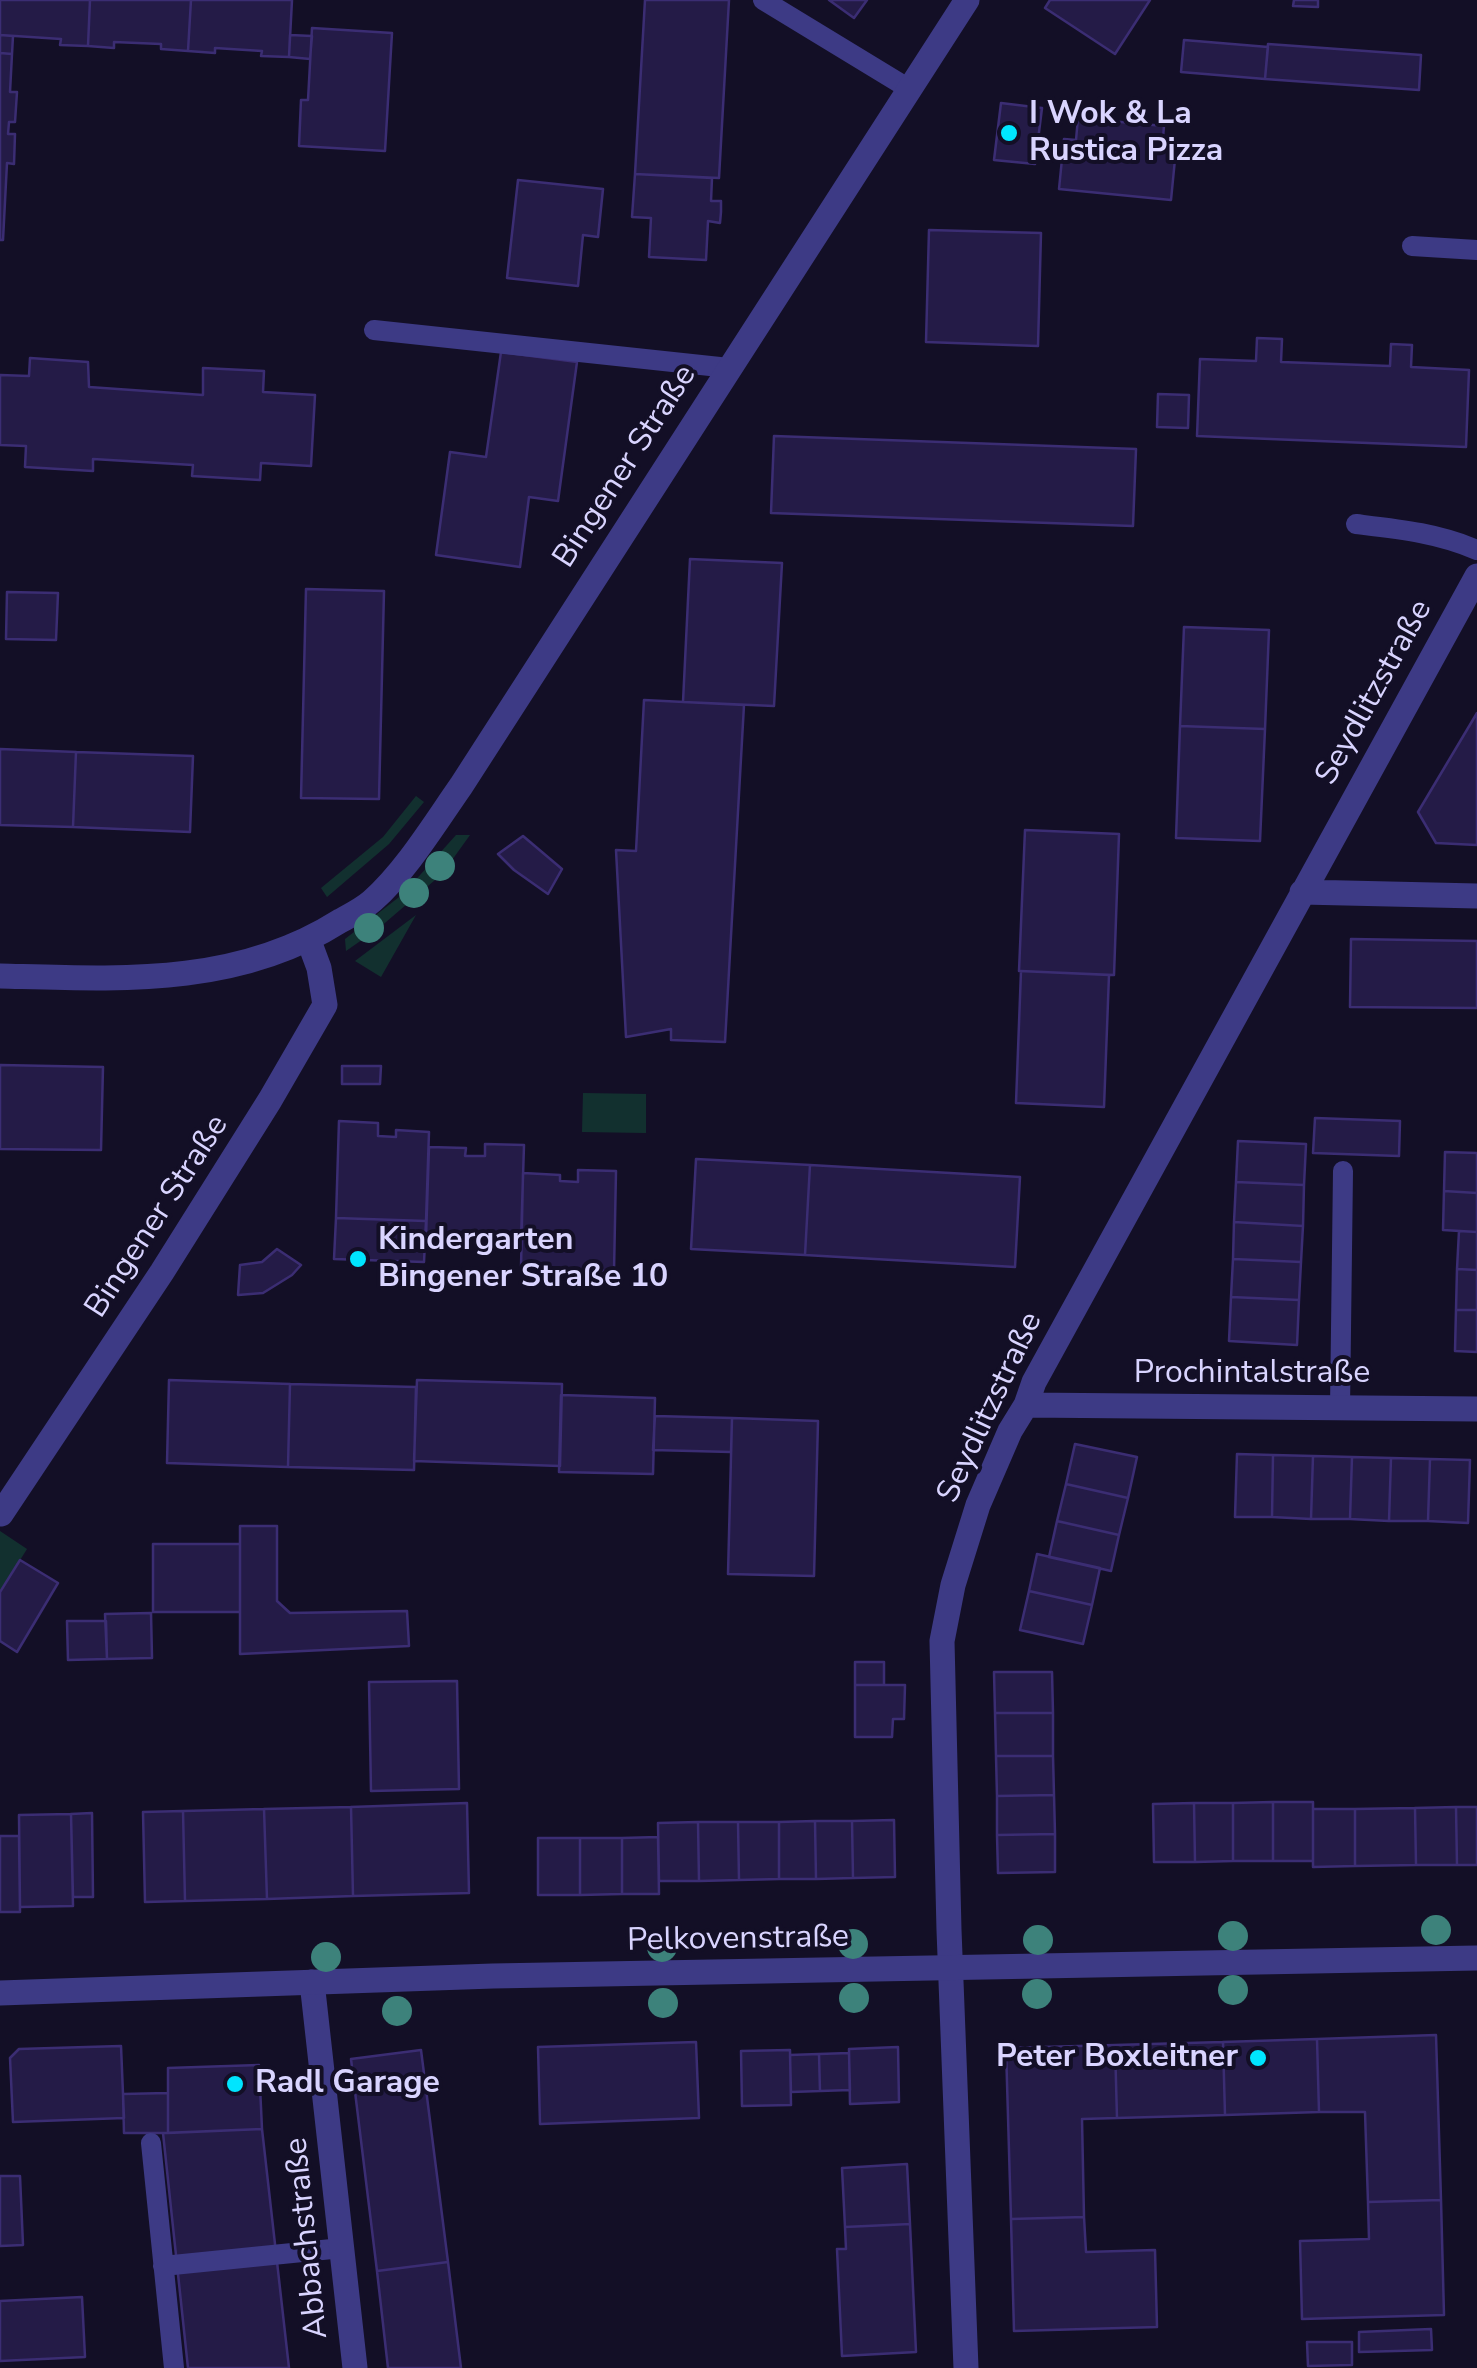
<!DOCTYPE html>
<html>
<head>
<meta charset="utf-8">
<style>
	body { margin:0 }
	canvas { display:block; background:#130f26 }
</style>
</head>
<body>
<canvas width="1477" height="2368"></canvas>
<script>
const c = document.querySelector('canvas').getContext('2d');
c.lineJoin = 'round';
function paint(path, color) {
  c.fillStyle = color;
  c.fill(path, 'evenodd');
}
function trace(path, color, width, dash) {
  c.strokeStyle = color;
  c.lineWidth = width;
  c.lineCap = dash ? 'butt' : 'round';
  c.setLineDash(dash || []);
  c.stroke(path);
}
function write(font, color, halo, rows, align = 'center') {
  c.font = font + ' "Nunito Sans",sans-serif';
  c.lineWidth = 8;
  c.setLineDash([]);
  c.textBaseline = 'middle';
  c.strokeStyle = halo;
  c.fillStyle = color;
  for (const [text, x, y, turn = 0] of rows) {
    c.save();
    c.translate(x, y);
    c.rotate((+turn || 0) * Math.PI / 180);
    c.textAlign = isNaN(turn) ? turn : align;
    if (halo) c.strokeText(text, 0, 0);
    c.fillText(text, 0, 0);
    c.restore();
  }
}
const green = new Path2D(`
	M416 796 424 802 389 844 327 897 321 888 383 837Z
	M456 835H470L442 874 379 928 346 951 345 939 403 894Z
	M416 915 381 977 355 961Z
	M583 1093 646 1094V1133L582 1132Z
	M0 1531 27 1549 0 1592Z`);
const building = new Path2D(`
	M0 0H90L88 46 60 45 61 39 0 35Z
	M90 0H191L188 51 161 49V44L114 42V48L88 46Z
	M191 0H292L289 57 261 56 262 51 215 48V53L188 51Z
	M645 0H729L719 178 635 174Z
	M829 0H867L854 18Z
	M1050 0H1150L1115 54 1045 8Z
	M1294 0H1318V7L1293 6Z
	M312 28 392 33 385 151 299 146 301 100H308Z
	M0 35 13 36 12 54 0 53Z
	M290 35 312 36 310 59 289 57Z
	M1184 40 1268 47 1265 79 1181 72Z
	M1268 44 1421 55 1419 90 1265 79Z
	M0 53 12 54 10 92H17L15 122H9L8 134H15L14 164 7 163 3 240H0Z
	M1001 103 1042 108 1035 164 994 160Z
	M1078 118 1164 126 1162 149H1176L1171 200 1059 189 1064 139 1076 140Z
	M635 174 712 178 711 201H721V212L720 223 708 221 706 260 649 257 651 218 632 217Z
	M518 180 603 189 598 237 583 235 578 286 507 278Z
	M929 230 1041 233 1038 346 926 342Z
	M1257 338 1282 339 1281 362 1390 366 1391 344 1412 345 1411 367 1469 370 1466 447 1197 436 1200 359 1256 361Z
	M501 352 577 362 558 501 529 497 520 567 436 555 450 452 486 457Z
	M30 358 88 362 89 387 203 395V368L264 371 263 392 315 395 311 466 261 463 260 480 192 476 193 465 93 459V471L25 467 26 446 0 445V375L29 376Z
	M1158 394 1189 395 1188 428 1157 427Z
	M774 436 1136 449 1133 526 771 513Z
	M690 559 782 563 774 706 683 702Z
	M306 589 384 591 379 799 301 798Z
	M7 592 58 593 56 640 6 639Z
	M1184 627 1269 630 1265 729 1180 726Z
	M644 700 744 705 725 1042 671 1040V1029L626 1037 616 850 636 851Z
	M1477 713V845L1436 843 1418 812Z
	M1180 726 1265 729 1260 841 1176 838Z
	M0 749 76 752 73 827 0 825Z
	M76 752 193 756 190 832 73 827Z
	M1025 830 1119 834 1114 975 1019 971Z
	M523 836 562 869 548 894 514 870 498 854Z
	M1351 939 1477 941V1008L1350 1007Z
	M1021 971 1109 975 1104 1107 1016 1103Z
	M0 1065 103 1067 101 1150 0 1149Z
	M342 1066H381L380 1084H342Z
	M1315 1118 1400 1121 1399 1156 1313 1153Z
	M339 1121 378 1123V1136L396 1137V1130L429 1132 426 1221 336 1218Z
	M1238 1141 1306 1144 1304 1185 1236 1182Z
	M485 1144 524 1145 521 1240 426 1238 429 1147 466 1148 465 1156H485Z
	M1445 1152 1477 1153V1193L1444 1191Z
	M696 1159 810 1165 805 1255 691 1249Z
	M810 1165 1020 1177 1015 1267 805 1255Z
	M578 1170 616 1171 614 1271 521 1268 523 1173 560 1175V1181L578 1182Z
	M1236 1182 1304 1185 1303 1226 1234 1222Z
	M1444 1191 1477 1193V1232L1443 1230Z
	M336 1218 426 1221 424 1262 334 1259Z
	M1234 1222 1303 1226 1301 1262 1233 1259Z
	M1459 1231 1477 1232V1270L1457 1269Z
	M277 1249 301 1265 292 1275 263 1293 238 1295 240 1265 262 1262Z
	M1233 1259 1301 1262 1299 1300 1231 1297Z
	M1457 1269 1477 1270V1310H1456Z
	M1231 1297 1299 1300 1297 1345 1229 1341Z
	M1456 1310H1477V1352L1455 1351Z
	M169 1380 290 1384 288 1467 167 1463Z
	M417 1380 562 1384 560 1466 414 1461Z
	M290 1384 416 1387 414 1470 288 1467Z
	M561 1395 655 1398 653 1474 559 1472Z
	M655 1416 732 1418 731 1452 653 1450Z
	M732 1418 818 1421 814 1576 728 1574Z
	M1075 1444 1137 1457 1128 1498 1066 1484Z
	M1237 1454 1273 1455 1272 1517H1235Z
	M1273 1455 1313 1456 1311 1519 1272 1517Z
	M1313 1456 1352 1457 1350 1519H1311Z
	M1352 1457 1391 1458 1389 1521 1350 1519Z
	M1391 1458 1430 1459 1428 1521H1389Z
	M1430 1459 1470 1460 1468 1523 1428 1521Z
	M1066 1484 1128 1498 1119 1535 1057 1521Z
	M1057 1521 1119 1535 1111 1571 1049 1557Z
	M240 1526H277V1601L290 1613 407 1611 409 1646 240 1654Z
	M153 1544H240V1612H153Z
	M1037 1554 1100 1568 1092 1605 1029 1591Z
	M20 1560 58 1583 17 1652 0 1641V1592Z
	M1029 1591 1092 1605 1083 1644 1020 1630Z
	M151 1613 152 1658 107 1659 105 1614Z
	M67 1621H106L107 1659 68 1660Z
	M855 1662H884V1685H855Z
	M994 1672H1052L1053 1713H995Z
	M457 1681 459 1789 371 1791 369 1682Z
	M855 1685H905L904 1719H893L892 1737H855Z
	M995 1713H1053V1756H996Z
	M996 1756H1053L1054 1795 997 1796Z
	M1054 1795 1055 1834 997 1835V1796Z
	M1273 1802H1313V1861H1273Z
	M1273 1802V1861H1233V1803Z
	M467 1803 469 1893 353 1896 351 1807Z
	M1194 1803H1233V1861L1195 1862Z
	M1194 1803 1195 1862H1154L1153 1804Z
	M351 1807 353 1896 267 1899 264 1809Z
	M1456 1807 1457 1865H1416L1415 1808Z
	M1456 1807H1477V1865H1457Z
	M1415 1808 1416 1865 1355 1866V1809Z
	M264 1809 267 1899 185 1901 183 1811Z
	M1313 1809H1355V1866L1313 1867Z
	M183 1811 185 1901 145 1902 143 1812Z
	M92 1813 93 1897H73L71 1814Z
	M71 1814 73 1906 20 1907 19 1815Z
	M894 1820 895 1877 853 1878 852 1821Z
	M815 1821 816 1879H779V1822Z
	M815 1821H852L853 1878 816 1879Z
	M698 1822 699 1881H659L658 1823Z
	M698 1822H738L739 1880 699 1881Z
	M738 1822H779V1879L739 1880Z
	M1055 1834V1872L998 1873 997 1835Z
	M0 1836H19L20 1912H0Z
	M658 1837 659 1894H622V1838Z
	M538 1838H580V1895H538Z
	M580 1838H622V1894L580 1895Z
	M1436 2035 1441 2200 1368 2202 1365 2112H1319L1317 2039Z
	M1317 2039 1319 2112 1225 2115 1223 2042Z
	M696 2042 699 2118 540 2124 538 2047Z
	M1223 2042 1225 2115 1117 2118 1115 2045Z
	M1115 2045 1117 2118 1082 2119 1084 2217 1011 2219 1006 2048Z
	M121 2046 124 2118 13 2122 10 2058 19 2049Z
	M898 2047 899 2102 850 2104 849 2049Z
	M421 2050 448 2262 377 2271 351 2059Z
	M790 2050 791 2105 742 2106 741 2051Z
	M849 2053 850 2090 820 2091 819 2054Z
	M819 2054 820 2091 791 2092 790 2055Z
	M259 2065 262 2129 168 2133V2068Z
	M168 2093V2133H124L123 2094Z
	M262 2129 289 2368H188L163 2133Z
	M907 2164 910 2224 845 2227 842 2168Z
	M0 2176H20L23 2245 0 2246Z
	M1441 2200 1444 2315 1302 2319 1300 2241 1369 2239 1368 2202Z
	M1084 2217 1086 2252 1155 2250 1157 2327 1014 2331 1011 2219Z
	M910 2224 916 2352 842 2356 837 2249H846L845 2227Z
	M448 2262 461 2368H388L377 2271Z
	M82 2297 85 2357 0 2361V2301Z
	M1431 2329 1432 2350 1359 2352V2332Z
	M1307 2342H1352V2365L1308 2366Z`);
const service = new Path2D(`
	M763 0 911 90
	M1412 246 1477 250
	M374 330 729 368
	M1356 524C1398 529 1438 533 1477 550
	M1340 1408 1343 1171
	M151 2143 174 2368
	M163 2266 342 2248`);
const minor = new Path2D(`
	M1302 892 1477 896
	M0 976C118 979 236 987 340 921 351 915 363 909 372 901 406 871 435 823 461 786L967 0
	M1026 1405 1477 1409
	M1 1514 162 1272 270 1100 325 1005 319 968 309 941
	M312 1982 355 2368
	M966 2368 949 1930 942 1641 953 1585 978 1505 1010 1431 1026 1405 1034 1382 1477 576`);
const tertiary = new Path2D(`
	M0 1993 493 1976 1477 1958`);
const trees = [
	[440,866],
	[414,893],
	[369,928],
	[1436,1930],
	[1233,1936],
	[1038,1940],
	[853,1944],
	[662,1947],
	[326,1957],
	[1233,1990],
	[1037,1994],
	[854,1998],
	[663,2003],
	[397,2011]
];
const markers = [
	[1009,133,10,"#00e5ff"],
	[358,1259,10,"#00e5ff"],
	[1258,2058,10,"#00e5ff"],
	[235,2084,10,"#00e5ff"]
];
const poiNames = [
	["I Wok & La",1029,115],
	["Rustica Pizza",1029,152],
	["Kindergarten",378,1241],
	["Bingener Straße 10",378,1278],
	["Peter Boxleitner",1238,2058,"right"],
	["Radl Garage",255,2084]
];
const streetNames = [
	["Bingener Straße",626,467,-57],
	["Seydlitzstraße",1375,693,-61],
	["Bingener Straße",158,1217,-57],
	["Prochintalstraße",1252,1374],
	["Seydlitzstraße",991,1408,-65],
	["Pelkovenstraße",738,1940,-1],
	["Abbachstraße",308,2238,-96]
];
paint(green, '#12302f');
paint(building, '#241b47');
trace(building, '#3b2d73', 2.5);
trace(service, '#3d3a85', 20);
trace(minor, '#3d3a85', 25);
trace(tertiary, '#3d3a85', 25);
c.fillStyle = '#3d827b';
for (const [x, y] of trees) {
  c.beginPath();
  c.arc(x, y, 15, 0, 2 * Math.PI);
  c.fill();
}
for (const [x, y, r, color] of markers) {
  const dot = new Path2D();
  dot.arc(x, y, r, 0, 2 * Math.PI);
  c.fillStyle = color;
  c.fill(dot);
  trace(dot, '#130f26', 4);
}
write('bold 32px', '#d9d4ff', '#130f26', poiNames, 'left');
write('32px', '#d9d4ff', '#130f26', streetNames);
</script>
</body>
</html>
